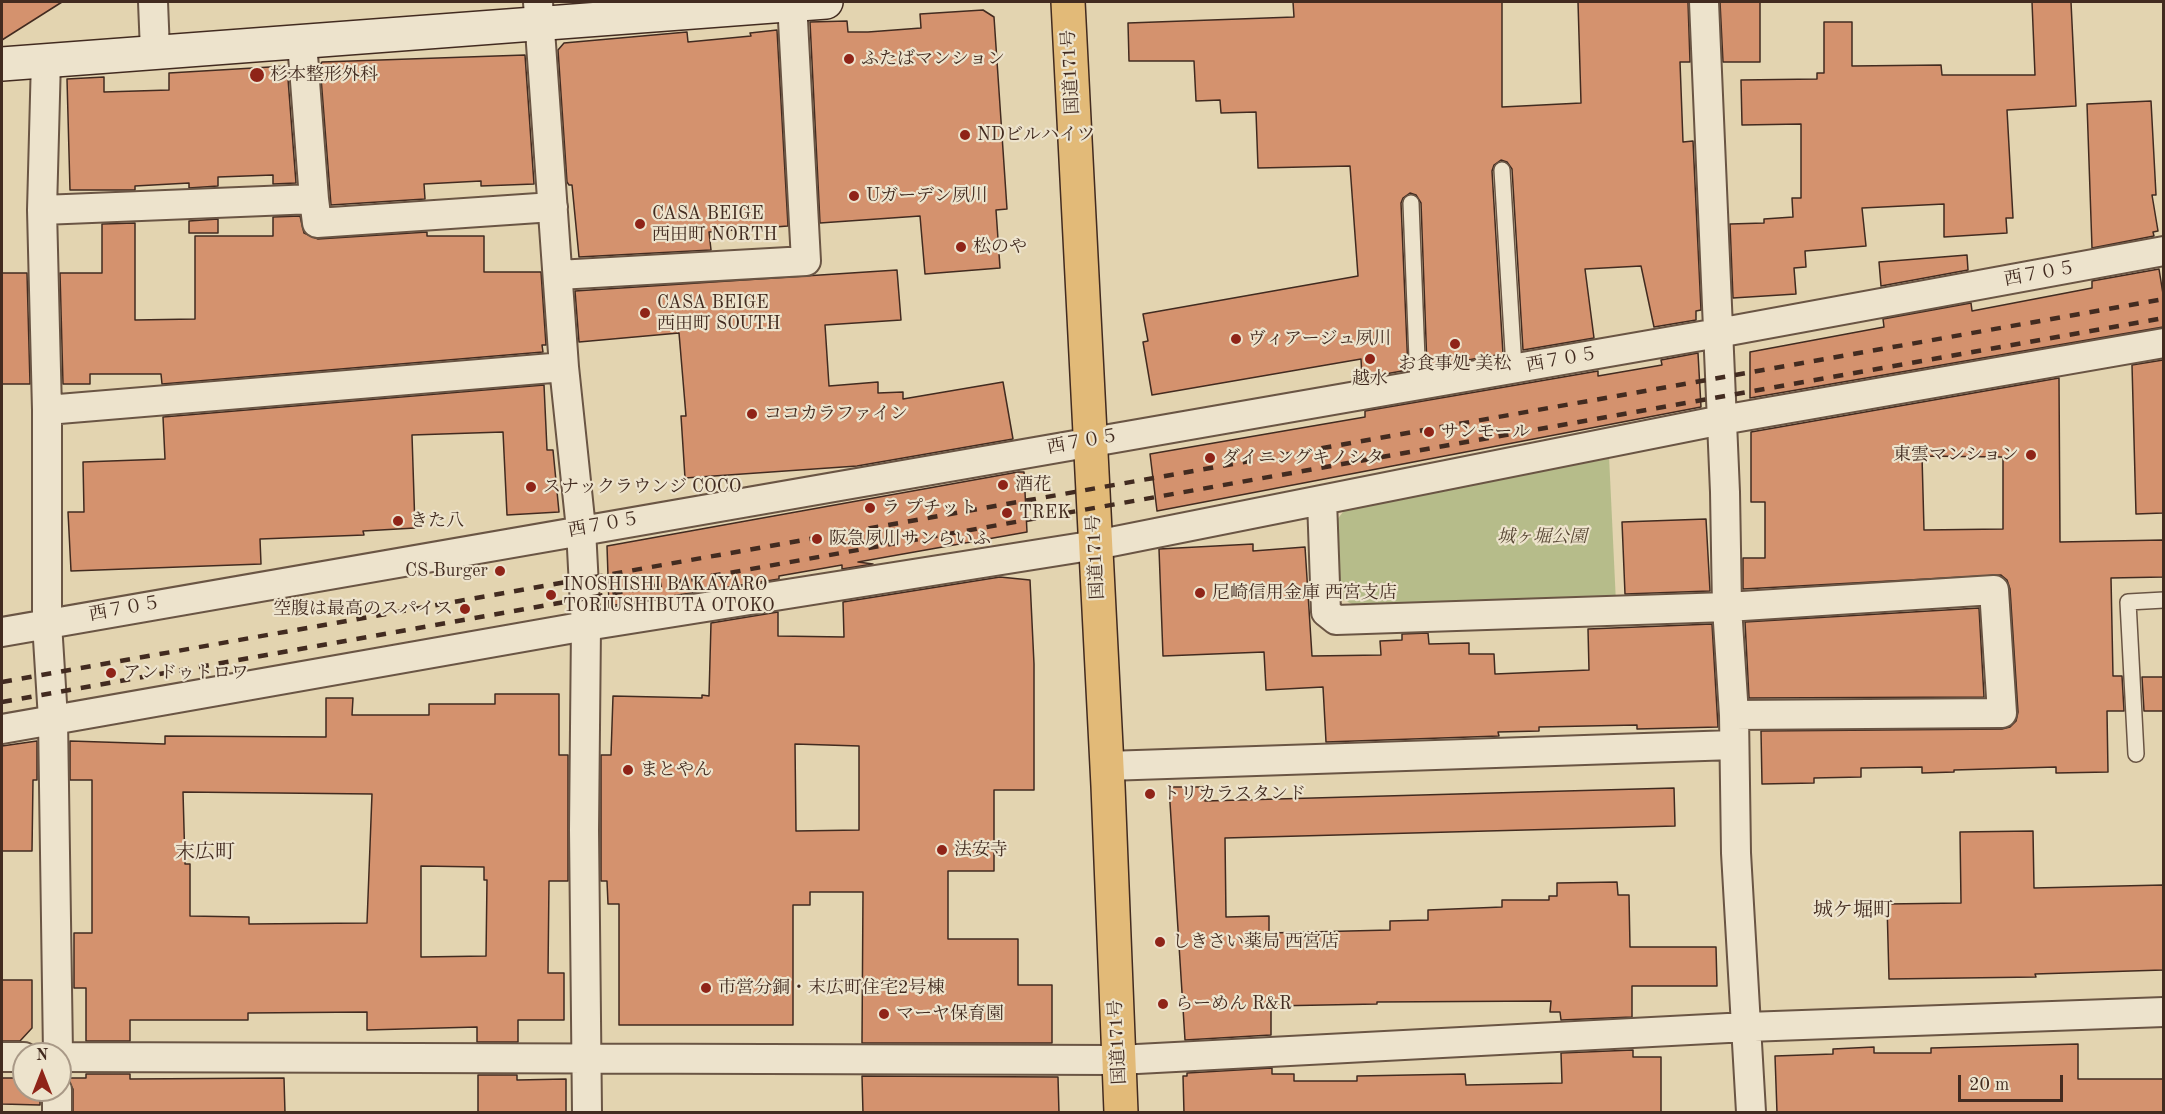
<!DOCTYPE html>
<html>
<head>
<meta charset="utf-8">
<style>
	body { margin:0 }
	#map { position:relative; width:2165px; height:1114px; overflow:hidden; background:#e3d4b0; font-family:"Old Standard TT",serif }
	canvas { display:block }
	.frame { position:absolute; inset:0; border:3px solid #422b20; pointer-events:none }
	.north { position:absolute; left:12px; top:1042px; width:60px; height:60px; box-sizing:border-box; background:#ede3cc; border:2px solid #a99987; border-radius:50%; rotate:0deg; font-size:16px; font-weight:700; line-height:24px; text-align:center; color:#422b20 }
	.north::after { content:''; display:block; margin:auto; width:21px; height:27px; background:#8f2418; clip-path:polygon(50% 0,100% 100%,50% 72%,0 100%) }
	.scale { position:absolute; left:1958px; top:1075px; width:105px; height:27px; box-sizing:border-box; border:3px solid #422b20; border-top:0; padding-left:8px; font-size:18px; line-height:21px; white-space:nowrap; color:#422b20; -webkit-text-stroke:4px #ede3cc; paint-order:stroke }
</style>
</head>
<body>
<div id="map">
<canvas width="2165" height="1114"></canvas>
<div class="frame"></div>
<div class="north">N</div>
<div class="scale">20 m</div>
</div>
<script>
const c = document.querySelector('canvas').getContext('2d');
c.lineJoin = 'round';
function paint(path, color) {
  c.fillStyle = color;
  c.fill(path, 'evenodd');
}
function trace(path, color, width, dash) {
  c.strokeStyle = color;
  c.lineWidth = width;
  c.lineCap = dash ? 'butt' : 'round';
  c.setLineDash(dash || []);
  c.stroke(path);
}
function write(font, color, halo, rows, align = 'center') {
  c.font = font + ' "Old Standard TT","Noto Serif JP",serif';
  c.lineWidth = 4.5;
  c.setLineDash([]);
  c.textBaseline = 'middle';
  c.strokeStyle = halo;
  c.fillStyle = color;
  for (const [text, x, y, turn = 0] of rows) {
    c.save();
    c.translate(x, y);
    c.rotate((+turn || 0) * Math.PI / 180);
    c.textAlign = isNaN(turn) ? turn : align;
    if (halo) c.strokeText(text, 0, 0);
    c.fillText(text, 0, 0);
    c.restore();
  }
}
const green = new Path2D(`
	M1609 456 1616 603 1366 611 1338 597 1336 521 1353 499Z`);
const building = new Path2D(`
	M2 2H62L2 40Z
	M1293 2H1502V107L1581 103 1578 2H1688L1690 62H1680L1683 142 1693 141 1701 310 1696 311V320L1654 327 1641 266 1585 269 1594 338 1523 350 1512 169 1507 162 1501 160 1494 165 1492 171 1503 354 1427 367 1421 203 1416 195 1410 193 1403 198 1401 203 1408 370 1362 378 1361 359 1152 395 1143 342 1148 341 1143 314 1358 276 1350 166 1258 168 1256 112 1221 113 1220 100 1196 101 1194 61H1129L1128 23 1294 17Z
	M1720 2H1760V62H1723Z
	M2032 2H2071L2076 106 2007 110 2013 218H2006L2007 233 1944 237V204L1862 208 1866 246 1805 251 1806 267 1794 268 1796 294 1733 298 1730 224 1764 223V219L1793 217 1792 198H1801V124L1742 125 1741 80 1817 79V73H1824V22H1852V66L1941 65 1942 75H2035Z
	M983 10 994 17 1007 209 996 210 1000 268 925 274 920 216 820 223 810 22 847 21 848 32H868L921 28 920 14Z
	M777 30 788 226 709 232 711 250 579 257 572 185H569L567 182 558 50 564 43 687 32 688 42 751 36 750 33Z
	M525 55 534 184 481 186V181L424 184 425 199 331 205 320 65 322 62Z
	M287 66 296 183 273 184V175L218 177V186L189 188V183L135 186V190H70L67 79 104 77V92L169 90V73Z
	M2151 101 2156 195H2152L2158 231 2153 232 2154 236 2092 248 2087 104Z
	M300 216 304 233 318 239 427 232V236H484V272H541L546 345H542L543 352 162 384 161 374H90V384H63L60 273H102V224L135 223V320L195 319V236H273V217Z
	M218 219V233H189V221Z
	M1967 255 1968 270 1881 286 1879 262Z
	M2159 269 2163 294V327L1750 398V352L1884 327 1883 319 1971 303 1972 311 2092 288V281Z
	M897 270 901 320 825 325 829 386 878 382V393L903 392V399L1003 382 1013 439 857 466 685 478 681 416H686L679 333 579 342 575 291Z
	M2 273H27L30 384H2Z
	M1698 353 1701 407 1157 511 1150 454 1365 417V411L1598 371V376L1662 365 1661 360Z
	M2163 360V513L2136 514 2132 365Z
	M2059 378 2060 542 2163 540V577L2111 578 2113 676H2122L2124 711H2107L2108 772 2056 773V767L1954 770V772L1922 773V767L1861 768V777L1814 778V783L1762 784 1761 731 2002 729 2010 727 2016 721 2018 712 2010 589 2007 580 2001 575 1743 589V558H1765V502H1751V432ZM1922 456 2003 457V529L1924 530Z
	M544 385 547 450H553L559 512 507 515 503 432 412 435 415 528 363 531 364 535 260 539 261 564 71 571 68 512H84L83 462 165 459 163 417Z
	M1018 472H1024L1027 532 858 562 873 564 842 569V565L779 576V579L609 606 607 546Z
	M1706 519 1710 591 1625 594 1622 522Z
	M1253 544V551L1305 547 1312 656 1381 655 1380 641 1402 640V634L1428 633 1429 644 1469 643V654H1494L1495 674 1589 670 1588 629 1712 624 1718 727 1637 729V725L1539 727V731L1498 732 1499 736 1326 742 1323 687 1266 690 1264 652 1163 656 1159 549Z
	M1000 577 1030 580 1034 664V790H994V871H948V939H1018V985H1052V1043H862L863 892H810V905H793V1025H619V904H608L607 881H601V755H611L613 696 702 698V695L709 696 711 623 778 612V636L844 637 843 602ZM795 744 859 746V830L796 831Z
	M1979 608 1984 697 1749 698 1745 622Z
	M2142 677H2163V711H2144Z
	M495 694H559V755H568V881H549L548 973H564V1020H518V1042H477V1027L367 1030V1012L248 1013V1020H130V1041H86V988H74V933H92V780H70V741L165 744V736L326 737V698H353L352 715H429V704H495ZM183 792 372 794 367 923 249 924V917L190 916V864H185ZM421 866 484 867V880H487L486 956 421 957Z
	M37 741V780H33L32 851H2V746Z
	M1169 787H1205V801L1674 788 1675 826 1225 838 1226 917 1269 916V933L1390 930V921L1428 920V910L1502 907V900H1549V896H1557V883L1617 882 1618 895H1629L1630 947H1716L1717 986H1632V1017L1561 1020 1560 1012H1550L1551 1001 1377 1002V1004L1271 1006V1035L1185 1040Z
	M2033 831 2034 888 2163 885V970L2035 974 2036 977 1889 979 1887 904 1961 903 1960 832Z
	M2 980H32V1028L20 1041H2Z
	M2078 1044V1079H2163V1113H1777L1775 1056 1833 1054V1049L1874 1047V1053H1931V1048Z
	M1633 1050V1057H1661V1113H1184L1183 1076H1187V1073L1272 1068V1074H1294V1081H1357V1076L1465 1074 1466 1085 1562 1083 1561 1053Z
	M86 1074H130V1079L284 1078 285 1113H73V1089L67 1078H86Z
	M478 1075H517V1080L566 1079V1113H478Z
	M862 1076 1058 1077 1059 1113H863Z
	M2 1078H24V1090H40V1105L2 1104Z`);
const lane = new Path2D(`
	M1502 170 1514 368
	M1411 203 1418 385
	M2136 754 2128 602 2164 600`);
const street = new Path2D(`
	M153 2 155 51
	M538 2 564 367 581 529 586 626 584 830 587 1112
	M1704 2 1725 492 1727 607 1734 715 1736 853 1751 1112
	M46 59 42 210 47 410V623L53 719 58 1054
	M314 199 317 223 553 207
	M42 210 314 199 302 42
	M558 275 806 261 792 2
	M47 410 564 367
	M1322 500 1326 612 1336 620 1727 607 1994 590 2002 713 1734 715
	M2 632 1718 333 2164 251
	M2 729 586 626 1096 545 1722 420 2164 343
	M1107 766 1734 745
	M2 1057H24
	M60 1057 1118 1060 1747 1027 2164 1012
	M57 1112V1090`);
const secondary = new Path2D(`
	M2 64 826 2`);
const highway = new Path2D(`
	M1068 2 1108 786 1121 1112`);
const rail = new Path2D(`
	M2 682 2164 299
	M2 702 2164 318`);
const markers = [
	[849,59,6,"#8f2418"],
	[257,75,8,"#8f2418"],
	[965,135,6,"#8f2418"],
	[854,196,6,"#8f2418"],
	[640,224,6,"#8f2418"],
	[961,247,6,"#8f2418"],
	[645,313,6,"#8f2418"],
	[1236,339,6,"#8f2418"],
	[1455,344,6,"#8f2418"],
	[1370,359,6,"#8f2418"],
	[752,414,6,"#8f2418"],
	[1429,432,6,"#8f2418"],
	[2031,455,6,"#8f2418"],
	[1210,458,6,"#8f2418"],
	[1003,485,6,"#8f2418"],
	[531,487,6,"#8f2418"],
	[870,508,6,"#8f2418"],
	[1007,513,6,"#8f2418"],
	[398,521,6,"#8f2418"],
	[817,539,6,"#8f2418"],
	[500,571,6,"#8f2418"],
	[1200,593,6,"#8f2418"],
	[551,595,6,"#8f2418"],
	[465,609,6,"#8f2418"],
	[111,673,6,"#8f2418"],
	[628,770,6,"#8f2418"],
	[1150,794,6,"#8f2418"],
	[942,850,6,"#8f2418"],
	[1160,942,6,"#8f2418"],
	[706,988,6,"#8f2418"],
	[1163,1004,6,"#8f2418"],
	[884,1014,6,"#8f2418"]
];
const poiNames = [
	["ふたばマンション",861,59],
	["杉本整形外科",270,75],
	["NDビルハイツ",977,135],
	["Uガーデン夙川",866,196],
	["CASA BEIGE",652,214],
	["西田町 NORTH",652,235],
	["松のや",973,247],
	["CASA BEIGE",657,303],
	["西田町 SOUTH",657,324],
	["ヴィアージュ夙川",1248,339],
	["お食事処 美松",1455,364,"center"],
	["越水",1370,379,"center"],
	["ココカラファイン",764,414],
	["サンモール",1441,432],
	["東雲マンション",2019,455,"right"],
	["ダイニングキノシタ",1222,458],
	["酒花",1015,485],
	["スナックラウンジ COCO",543,487],
	["ラ プチット",882,508],
	["TREK",1019,513],
	["きた八",410,521],
	["阪急夙川サンらいふ",829,539],
	["CS Burger",488,571,"right"],
	["INOSHISHI BAKAYARO",563,585],
	["TORIUSHIBUTA OTOKO",563,606],
	["尼崎信用金庫 西宮支店",1212,593],
	["空腹は最高のスパイス",453,609,"right"],
	["アンドゥトロワ",123,673],
	["まとやん",640,770],
	["トリカラスタンド",1162,794],
	["法安寺",954,850],
	["しきさい薬局 西宮店",1172,942],
	["市営分銅・末広町住宅2号棟",718,988],
	["らーめん R&R",1175,1004],
	["マーヤ保育園",896,1014]
];
const streetNames = [
	["国道171号",1071,72,-93],
	["西７０５",2040,274,-10],
	["西７０５",1562,360,-10],
	["西７０５",1083,442,-10],
	["西７０５",604,525,-10],
	["国道171号",1096,557,-93],
	["西７０５",125,609,-10],
	["国道171号",1118,1042,-93]
];
const parkNames = [
	["城ヶ堀公園",1542,537]
];
const neighbourhoodNames = [
	["末広町",205,853],
	["城ケ堀町",1853,911]
];
paint(green, '#b6bc8a');
paint(building, '#d4926e');
trace(building, '#422b20', 1.5);
trace(lane, '#6a5544', 18);
trace(street, '#6a5544', 32);
trace(secondary, '#422b20', 36);
trace(highway, '#422b20', 36);
trace(lane, '#ede3cc', 15);
trace(street, '#ede3cc', 28);
trace(secondary, '#ede3cc', 33);
trace(highway, '#e2ba78', 33);
trace(rail, '#422b20', 4.5, [10, 10]);
for (const [x, y, r, color] of markers) {
  const dot = new Path2D();
  dot.arc(x, y, r, 0, 2 * Math.PI);
  c.fillStyle = color;
  c.fill(dot);
  trace(dot, '#ede3cc', 2);
}
write('18px', '#422b20', '#ede3cc', poiNames, 'left');
write('18px', '#422b20', '#ede3cc', streetNames);
write('italic 18px', '#594835', '#ede3cc', parkNames);
write('20px', '#422b20', '#ede3cc', neighbourhoodNames);
</script>
</body>
</html>
